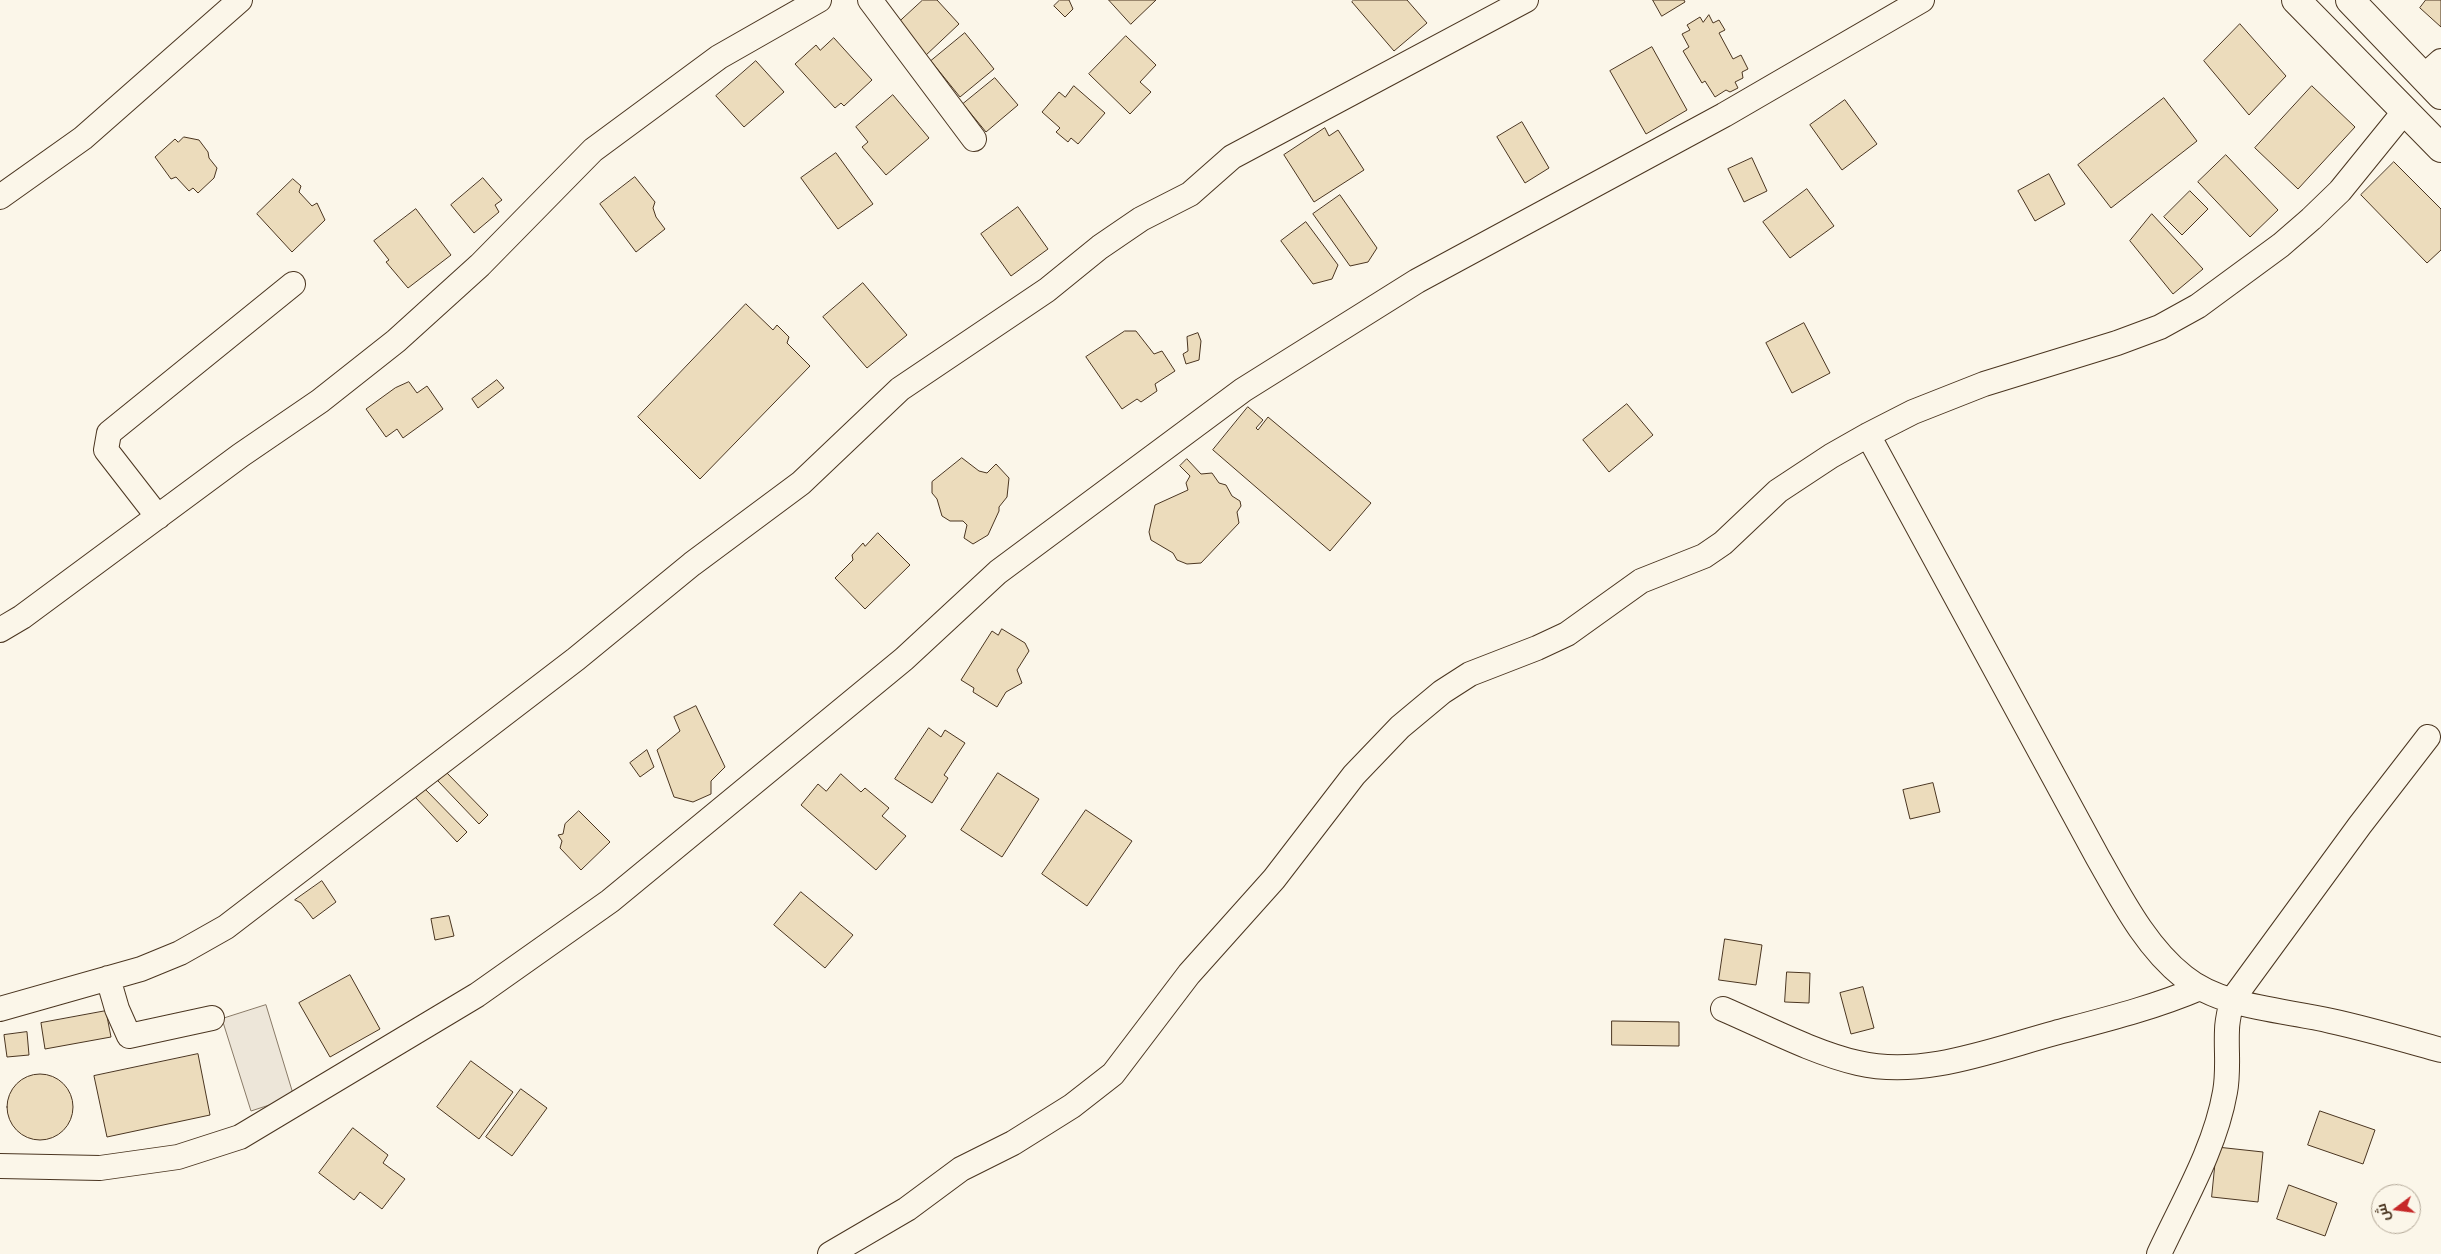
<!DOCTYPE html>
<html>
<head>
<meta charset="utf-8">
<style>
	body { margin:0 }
	#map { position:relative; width:2441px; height:1254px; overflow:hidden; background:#fbf6e9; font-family:Quicksand,Cairo,sans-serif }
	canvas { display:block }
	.north { position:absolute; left:2371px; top:1184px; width:50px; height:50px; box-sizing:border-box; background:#fbf6e9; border:1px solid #b4a999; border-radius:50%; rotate:255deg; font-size:14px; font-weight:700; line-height:20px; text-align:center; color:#4a3520 }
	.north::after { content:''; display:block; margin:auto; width:18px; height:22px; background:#c62828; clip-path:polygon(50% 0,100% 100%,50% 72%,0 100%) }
</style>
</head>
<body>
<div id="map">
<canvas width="2441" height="1254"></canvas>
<div class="north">ش</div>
</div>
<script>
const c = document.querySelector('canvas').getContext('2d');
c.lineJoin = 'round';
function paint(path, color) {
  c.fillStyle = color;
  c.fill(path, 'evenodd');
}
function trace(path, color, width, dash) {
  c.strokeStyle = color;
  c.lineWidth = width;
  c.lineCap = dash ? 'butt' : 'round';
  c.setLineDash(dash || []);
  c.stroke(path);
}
const green = new Path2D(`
	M266 1005 294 1097 251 1111 222 1019Z`);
const building = new Path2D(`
	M923 0H937L959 24 925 56 896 25Z
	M1060 0H1069L1073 9 1065 17 1054 6Z
	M1109 0H1156L1131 24Z
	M1354 0H1407L1427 23 1394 51 1352 2Z
	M1653 0H1684L1685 2 1662 16Z
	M2426 0H2441V27L2420 8Z
	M1709 15 1713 23 1719 20 1725 30 1719 33 1733 59 1741 55 1748 69 1742 72 1743 78 1735 82 1738 88 1730 92 1726 90 1715 97 1705 81 1702 83 1683 51 1689 47 1682 34 1690 30 1687 25 1700 17 1703 22Z
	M2240 24 2286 76 2249 115 2204 61Z
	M965 33 994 69 960 97 931 61Z
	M1126 36 1156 65 1140 82 1151 92 1130 114 1089 74Z
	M834 38 872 80 844 106 841 103 835 108 795 64 816 45 820 50Z
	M1652 47 1687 110 1646 134 1610 71Z
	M756 61 784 92 744 127 716 96Z
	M995 78 1018 105 986 132 963 104Z
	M1074 86 1105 113 1078 144 1071 138 1068 142 1056 132 1060 128 1042 112 1059 92 1065 97Z
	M2312 86 2355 127 2298 189 2255 148Z
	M893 95 929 138 886 175 862 147 868 142 856 127Z
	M2164 98 2197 141 2111 208 2078 165Z
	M1845 100 1877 144 1842 170 1810 125Z
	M1522 122 1549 168 1525 183 1497 137Z
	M1325 128 1329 136 1338 130 1364 170 1314 202 1284 155Z
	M184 137 199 140 208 152 209 158 217 168 214 178 198 193 193 188 189 191 176 177 171 179 155 157 175 139 178 142Z
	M836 153 873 204 838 229 801 178Z
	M2226 155 2278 210 2250 237 2198 182Z
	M1752 158 1767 191 1744 202 1728 169Z
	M2394 162 2441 209V250L2427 263 2361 195Z
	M2049 174 2065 204 2035 221 2018 191Z
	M635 177 655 202 653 208 656 217 665 229 636 252 600 204Z
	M483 178 502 200 495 205 499 212 474 233 451 205Z
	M293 179 301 186 299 192 312 206 317 203 325 220 292 252 257 214Z
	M1807 189 1834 226 1790 258 1763 222Z
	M2190 191 2208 209 2182 235 2164 217Z
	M1340 195 1377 248 1368 262 1350 266 1313 214Z
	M1018 207 1048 249 1011 276 981 234Z
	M416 209 451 255 408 288 386 262 389 260 374 241Z
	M2152 214 2203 269 2173 294 2130 241Z
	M1306 222 1338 265 1332 279 1313 284 1281 241Z
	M863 283 907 335 867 368 823 317Z
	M746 304 773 330 777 325 789 337 787 343 810 366 700 479 638 417Z
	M1804 323 1830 373 1792 393 1766 343Z
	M1125 331H1136L1154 354 1162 351 1175 371 1155 384 1157 391 1141 402 1137 399 1122 409 1086 357Z
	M1198 333 1201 341 1199 360 1186 364 1183 354 1188 351 1187 337Z
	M497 380 504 388 478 408 472 399Z
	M409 382 417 393 427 386 443 409 403 438 397 429 386 437 366 409 395 388Z
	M1627 404 1653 435 1609 472 1583 440Z
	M1248 407 1263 420 1256 428 1258 430 1268 417 1371 503 1330 551 1213 450Z
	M962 458 979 471 987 473 996 464 1009 478 1007 497 999 507V511L988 535 973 544 964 538 967 525 963 521H950L942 516 937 499 932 493V482Z
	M1187 459 1201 474 1212 473 1219 483 1226 485 1232 496 1240 501 1241 506 1237 512 1239 523 1201 563 1187 564 1177 560 1173 553 1151 540 1149 532 1155 505 1188 490 1186 483 1190 476 1180 466Z
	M878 533 910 565 865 609 835 578 853 560 852 555 863 543 865 546Z
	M1002 629 1025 643 1029 651 1017 670 1022 683 1006 692 997 707 973 692 974 688 961 680 992 631 998 635Z
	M696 706 725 767 711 781V794L693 802 674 797 657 750 680 731 674 717Z
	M929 728 941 737 945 730 965 743 944 775 948 778 932 803 895 779Z
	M647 750 654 767 640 777 630 763Z
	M447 773 488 815 479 824 438 781Z
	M998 773 1039 799 1002 857 961 830Z
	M841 774 861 792 865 788 889 808 882 816 906 836 876 870 801 805 818 784 826 791Z
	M1933 783 1940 812 1910 819 1903 790Z
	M425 789 467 832 457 842 416 798Z
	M1086 810 1132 841 1087 906 1042 874Z
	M579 811 610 842 581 870 560 848 562 841 558 835 563 834 565 824Z
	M322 881 336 902 313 919 301 903 295 900Z
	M801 892 853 935 825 968 774 925Z
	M449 916 454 936 435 940 431 919Z
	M1725 939 1762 945 1756 985 1719 980Z
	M1787 972 1810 973 1809 1003 1785 1002Z
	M350 975 380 1029 330 1057 299 1003Z
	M1863 987 1874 1028 1851 1034 1840 993Z
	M106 1011 111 1037 45 1049 41 1023Z
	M1612 1021 1679 1022V1046L1612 1045Z
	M27 1032 29 1055 7 1057 4 1035Z
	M198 1054 210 1115 107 1137 94 1076Z
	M471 1061 513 1092 479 1139 437 1107Z
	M7 1107a33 33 0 1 1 66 0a33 33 0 1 1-66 0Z
	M521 1089 547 1108 512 1156 486 1137Z
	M2320 1111 2375 1130 2363 1164 2308 1145Z
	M353 1128 388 1155 383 1163 405 1179 382 1209 360 1192 354 1200 319 1173Z
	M2217 1147 2263 1152 2258 1202 2212 1197Z
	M2289 1185 2337 1203 2325 1236 2277 1219Z`);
const minor = new Path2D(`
	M870 0 974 139
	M2423 77 2441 61
	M0 197 83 138 240 0
	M1868 435 2098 858C2122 900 2146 947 2184 977 2222 1008 2285 1010 2331 1021 2368 1029 2405 1040 2441 1050
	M158 517 106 450 109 433 293 284
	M0 630 22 617 241 455 320 401 396 341 480 265 593 150 719 57 819 0
	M108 978 117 1009 129 1036 212 1018
	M0 1009 141 969 180 953 226 927 576 659 692 564 801 483 900 389 1047 290 1100 247 1141 219 1190 194 1232 157 1526 0
	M1723 1009C1765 1027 1814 1053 1858 1063 1923 1078 1992 1050 2055 1033 2104 1020 2153 1008 2200 988
	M0 1166 100 1168 178 1157 240 1137 477 995 610 901 904 659 998 572 1243 390 1417 281 1724 115 1922 0
	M830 1254 907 1209 961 1169 1013 1143 1072 1106 1113 1074 1189 974 1274 879 1354 775 1400 727 1442 692 1470 674 1537 648 1567 634 1641 581 1704 556 1723 543 1778 491 1831 456 1868 435 1913 412 1984 384 2117 343 2160 327 2198 306 2281 245 2311 219 2340 191 2404 112
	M2159 1254C2183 1202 2215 1149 2225 1092 2229 1071 2226 1051 2227 1030 2227 1020 2230 1010 2232 1000L2360 825 2428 737`);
const highway = new Path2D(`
	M2296 0 2441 148
	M2350 0 2441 95`);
paint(green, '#ede6d9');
trace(green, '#887966', 1);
paint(building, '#ecdcbc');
trace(building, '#4a3520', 1);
trace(minor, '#4a3520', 26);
trace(highway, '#4a3520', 30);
trace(minor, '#fbf6e9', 24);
trace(highway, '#fbf6e9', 28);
</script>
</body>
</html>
